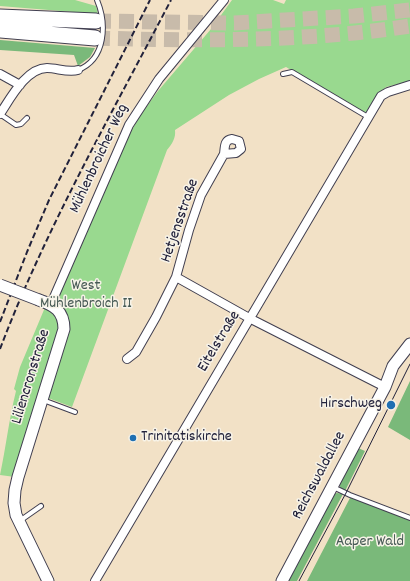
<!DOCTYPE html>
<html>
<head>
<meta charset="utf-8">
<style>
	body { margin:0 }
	canvas { display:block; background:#f2e1c6 }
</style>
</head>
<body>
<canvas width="410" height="581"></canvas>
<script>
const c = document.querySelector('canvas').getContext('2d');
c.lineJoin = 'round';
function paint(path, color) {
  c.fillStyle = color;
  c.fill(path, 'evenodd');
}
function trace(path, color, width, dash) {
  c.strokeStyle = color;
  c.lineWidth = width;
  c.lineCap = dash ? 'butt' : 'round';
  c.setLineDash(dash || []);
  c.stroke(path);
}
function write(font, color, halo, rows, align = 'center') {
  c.font = font + ' Dekko,sans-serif';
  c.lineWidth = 3;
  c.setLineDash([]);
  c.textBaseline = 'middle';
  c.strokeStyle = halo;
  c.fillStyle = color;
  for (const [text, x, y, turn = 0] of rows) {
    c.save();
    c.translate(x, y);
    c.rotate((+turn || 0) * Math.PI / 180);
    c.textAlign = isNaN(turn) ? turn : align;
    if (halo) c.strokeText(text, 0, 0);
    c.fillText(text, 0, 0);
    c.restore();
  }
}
const green = new Path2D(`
	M0 0H75L96 6 98 14 0 6Z
	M232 0H273L284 4 286 0H410V81L386 87 376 97 366 112 362 113 286 67 259 79 229 95 175 130C176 138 172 144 167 150L72 407 48 398 69 329C69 314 57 305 60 294L129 135 141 114 158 91 211 29Z
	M46 305 52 309 60 325 15 477 0 475C6 447 9 419 16 391L14 389 20 367Z`);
const forest = new Path2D(`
	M0 40 95 48 90 57 78 66 74 55 0 50Z
	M410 381V440L388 427Z
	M358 448 365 451 345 491 340 488V481Z
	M337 493 343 494 297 581H287L333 494Z
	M351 496 410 518V581H307Z`);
const highwayTunnel = new Path2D(`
	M96 21 234 23 354 16 410 10
	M95 38C200 41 306 42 410 26`);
const lane = new Path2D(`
	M78 70C106 59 107 24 97 0
	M283 74 292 72 368 117
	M0 114 16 125 21 124 27 118
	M43 400 75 412
	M333 487 350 495 410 518
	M21 520 41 506`);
const street = new Path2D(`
	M0 74 20 85
	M0 114C10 99 26 68 47 68 57 68 68 73 78 70
	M176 277 251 319 385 387
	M51 304 129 125 159 79 224 0
	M127 359 136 352 156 317 176 277 189 230 201 195 224 154 236 153 241 149 239 141 232 139C224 140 225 147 224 154
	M95 581 381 96 388 92 410 85`);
const secondary = new Path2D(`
	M39 300C54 305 64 311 64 329L18 477 15 490 14 503 16 515 48 581
	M282 581 385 387 393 366 410 344`);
const highway = new Path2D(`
	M0 17 96 21
	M0 30 95 38`);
const tram = new Path2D(`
	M299 581 346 493 410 364`);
const rail = new Path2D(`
	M0 322 27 252 49 200 150 0
	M0 349C46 228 111 115 171 0`);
const secondaryBridge = new Path2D(`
	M0 285 39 300`);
const markers = [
	[391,405,5,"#1f6fb2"],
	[133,438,4,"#1f6fb2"]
];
const streetNames = [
	["Mühlenbroicher Weg",100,159,-65],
	["Hetjensstraße",181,221,-71],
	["Eitelstraße",220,342,-59],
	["Liliencronstraße",32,377,-73],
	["Reichswaldallee",320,476,-62]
];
const parkNames = [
	["West",86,287],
	["Mühlenbroich II",86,305],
	["Aaper Wald",370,543]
];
const poiNames = [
	["Hirschweg",382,405],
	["Trinitatiskirche",141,438,"left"]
];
paint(green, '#99d98f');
paint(forest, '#7ab97a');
trace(highwayTunnel, '#c8bbaa', 15, [15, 8]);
trace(lane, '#413f50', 6);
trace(street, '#413f50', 10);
trace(secondary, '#413f50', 13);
trace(highway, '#413f50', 17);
trace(lane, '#fff', 4);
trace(street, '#fff', 8);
trace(secondary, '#fff', 11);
trace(highway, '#fff', 15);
trace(tram, '#22223b', 1);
trace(rail, '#22223b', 2, [6, 3]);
trace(secondaryBridge, '#413f50', 13, []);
trace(secondaryBridge, '#fff', 11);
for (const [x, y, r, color] of markers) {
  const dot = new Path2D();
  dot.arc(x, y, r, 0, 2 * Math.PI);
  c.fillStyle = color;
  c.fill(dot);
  trace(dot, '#f7f3e8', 1.5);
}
write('16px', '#22223b', '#f7f3e8', streetNames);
write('16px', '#465954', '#f7f3e8', parkNames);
write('16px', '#22223b', '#f7f3e8', poiNames, 'right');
</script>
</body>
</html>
